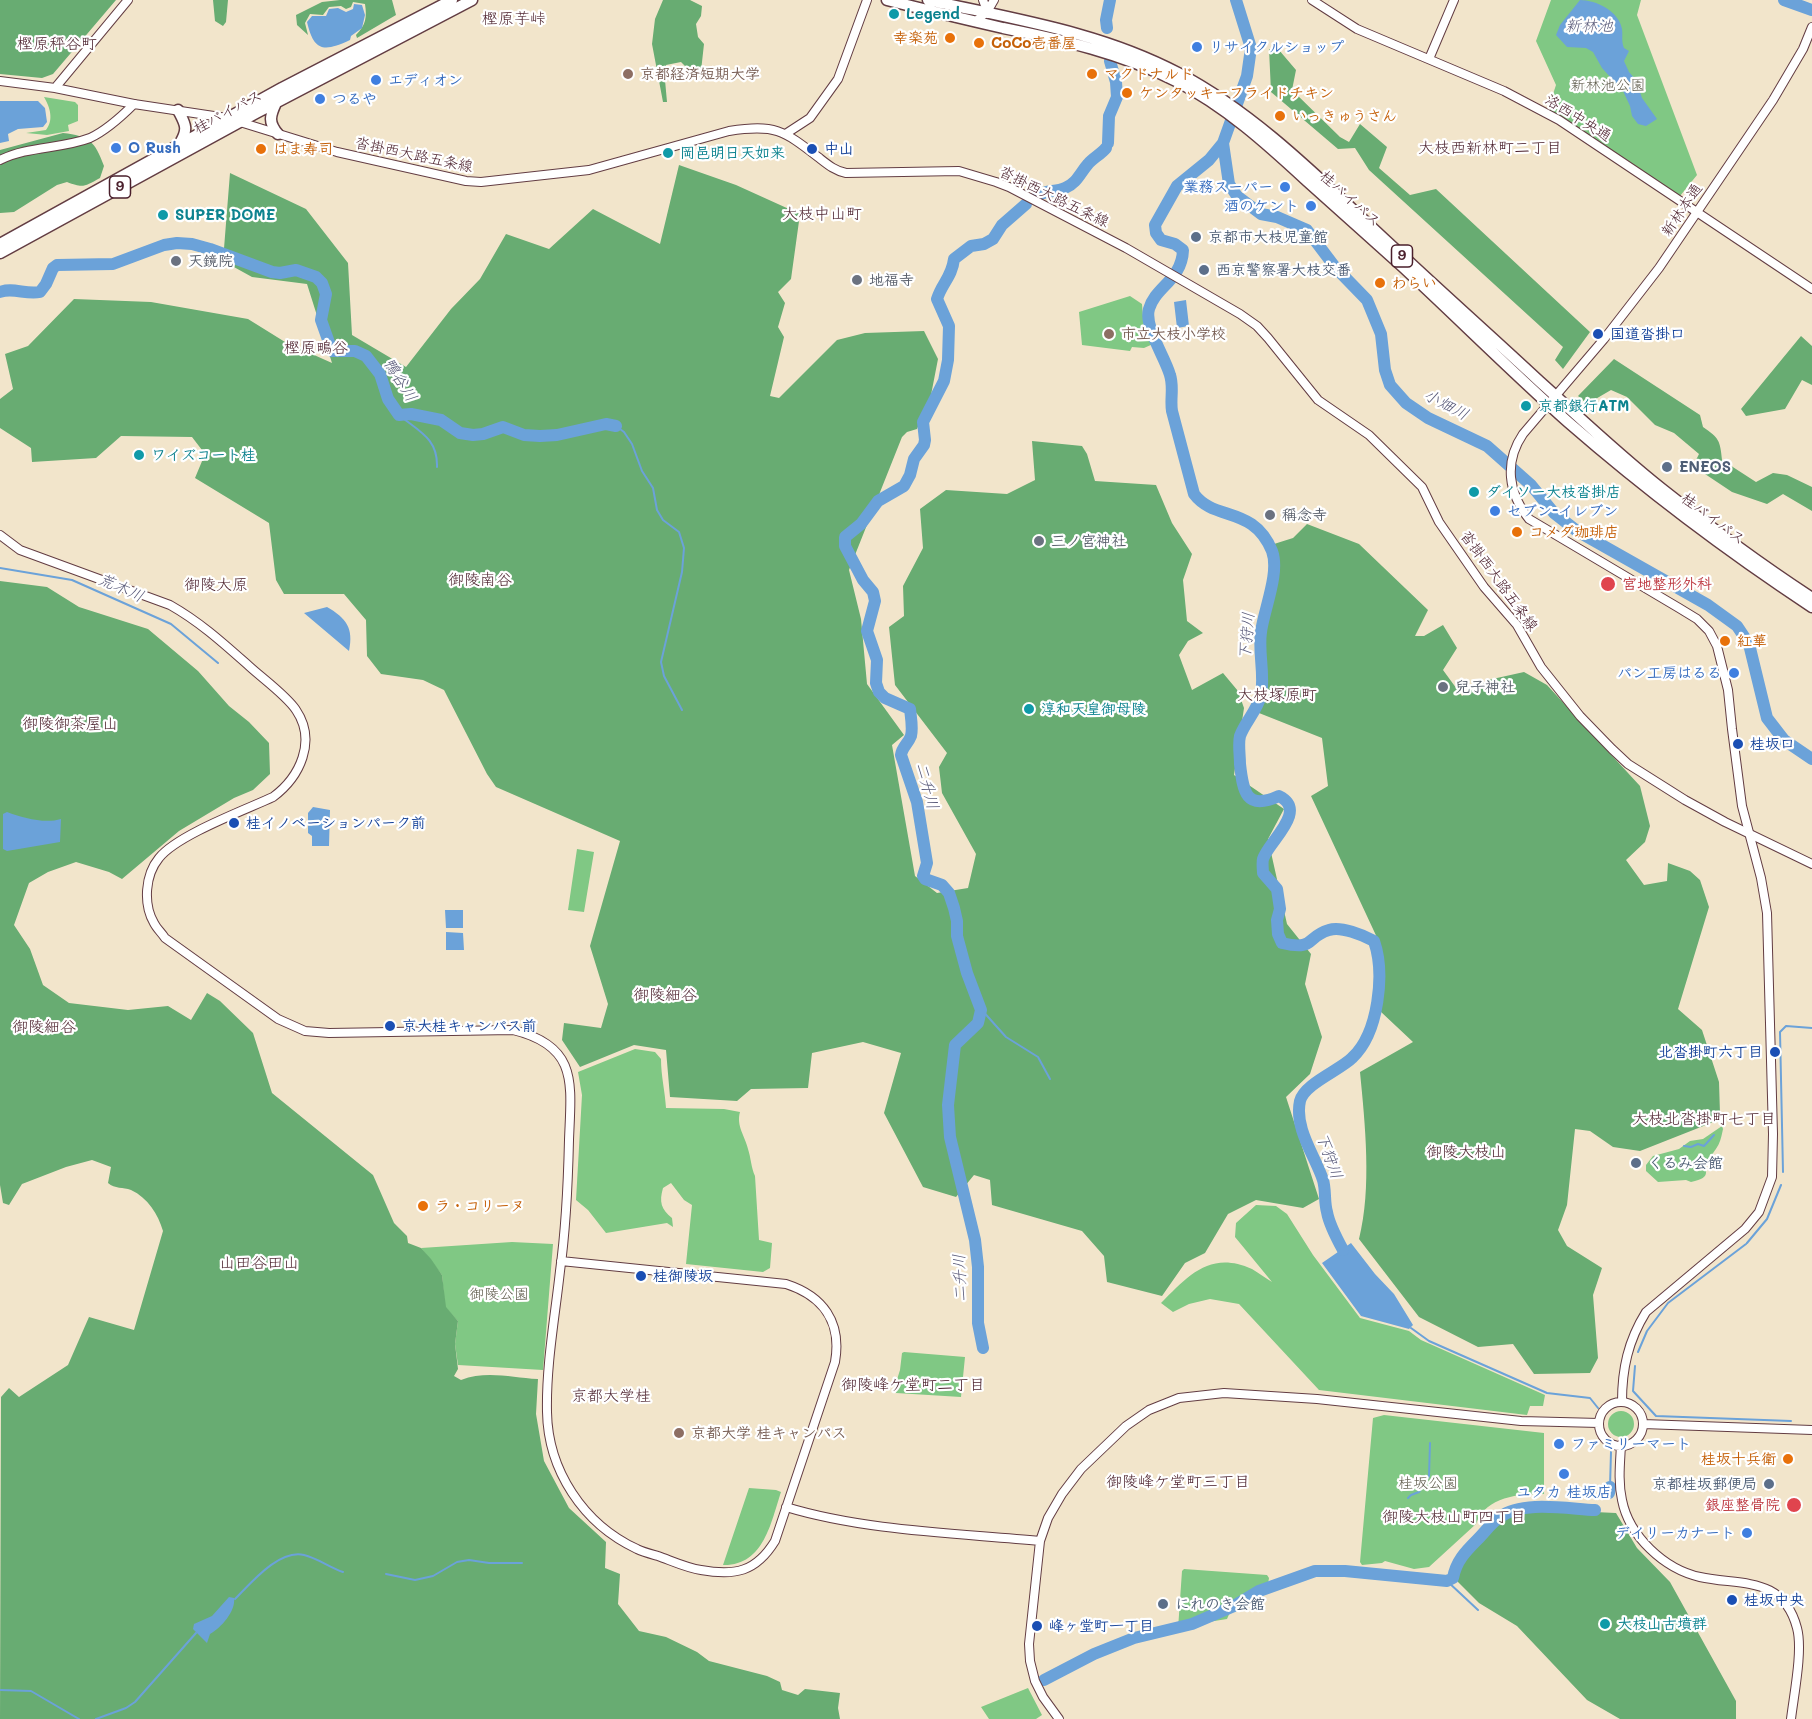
<!DOCTYPE html>
<html>
<head>
<meta charset="utf-8">
<style>
	body { margin:0 }
	canvas { display:block; background:#f2e5cb }
</style>
</head>
<body>
<canvas width="1812" height="1719"></canvas>
<script>
const c = document.querySelector('canvas').getContext('2d');
c.lineJoin = 'round';
function paint(path, color) {
  c.fillStyle = color;
  c.fill(path, 'evenodd');
}
function trace(path, color, width, dash) {
  c.strokeStyle = color;
  c.lineWidth = width;
  c.lineCap = dash ? 'butt' : 'round';
  c.setLineDash(dash || []);
  c.stroke(path);
}
function write(font, color, halo, rows, align = 'center') {
  c.font = font + ' Mali,"Klee One",sans-serif';
  c.lineWidth = 4.5;
  c.setLineDash([]);
  c.textBaseline = 'middle';
  c.strokeStyle = halo;
  c.fillStyle = color;
  for (const [text, x, y, turn = 0] of rows) {
    c.save();
    c.translate(x, y);
    c.rotate((+turn || 0) * Math.PI / 180);
    c.textAlign = isNaN(turn) ? turn : align;
    if (halo) c.strokeText(text, 0, 0);
    c.fillText(text, 0, 0);
    c.restore();
  }
}
const green = new Path2D(`
	M1551 0H1641L1637 15 1697 175 1680 196 1548 109 1556 85 1536 41Z
	M44 97 75 102 78 105V121L68 125 69 131 47 135 26 133 46 130C54 120 50 107 44 97Z
	M1130 296 1142 304 1144 329 1153 344 1144 348 1132 347 1130 351 1082 345 1079 312Z
	M577 849 594 852 584 912 568 910Z
	M635 1049 655 1052 661 1059C661 1076 665 1091 666 1108L724 1109 740 1112C736 1126 745 1136 748 1149 751 1158 751 1167 755 1176L759 1240 772 1243 770 1268 763 1272 686 1264 692 1205 684 1200 671 1183 663 1188C659 1202 661 1209 672 1218L673 1227 667 1223 606 1233 588 1210 576 1200 582 1095 578 1072Z
	M1722 1126 1723 1129C1720 1145 1718 1146 1709 1159 1701 1171 1715 1177 1691 1182L1686 1180 1658 1182 1646 1171V1165L1653 1156 1679 1149 1690 1141 1703 1139Z
	M1256 1205 1276 1206 1287 1214 1313 1255 1360 1318 1409 1331 1421 1340 1545 1395 1543 1406H1530L1527 1415 1319 1390 1239 1304 1210 1299 1189 1304 1173 1312 1161 1303C1188 1276 1210 1250 1252 1269 1259 1273 1265 1278 1272 1282L1235 1237 1236 1223Z
	M512 1242 553 1244 543 1370 458 1365 455 1344 458 1321 445 1307 442 1275 421 1248Z
	M904 1352 965 1357 961 1397 896 1393 894 1389 900 1370 902 1353Z
	M1608 1424a13 13 0 1 1 26 0a13 13 0 1 1-26 0Z
	M1384 1415 1544 1433V1494C1519 1494 1486 1496 1476 1524L1429 1567 1414 1569 1385 1561 1382 1563 1362 1565 1360 1562 1373 1418Z
	M749 1488 776 1490 781 1492C771 1522 764 1566 723 1565Z
	M1184 1569 1267 1575 1269 1578 1267 1590 1231 1610 1227 1619 1183 1626 1178 1629 1182 1571Z
	M1028 1688 1042 1715 1036 1719H989L981 1707Z`);
const forest = new Path2D(`
	M0 0H116L53 74 42 78 0 74Z
	M213 0H228L226 22 223 26 215 21Z
	M340 0H392L396 15 357 38 356 35C366 25 367 17 365 4L353 2 351 7 346 9 341 6 329 7 323 15 310 14 305 23 308 35 297 25 296 15 322 2Z
	M663 0H690L702 6 701 16 696 24 698 37 704 44 701 71 689 70 681 62 666 65 664 69 667 102H663L652 44 655 19Z
	M1269 49 1279 50 1296 70 1292 90 1340 137 1349 142 1360 124 1387 147 1379 168 1410 195 1436 189 1590 332 1563 369 1555 360 1563 347 1369 170 1355 148 1338 149 1271 92Z
	M63 133C89 136 95 141 104 166L100 178C84 187 83 188 67 182L57 185 14 212 0 213V150Z
	M679 165 736 185 800 214 791 279 778 292 785 303 778 327 784 337 770 396 779 398 837 340 865 333 924 331 938 359 931 395 917 429 907 432 902 437 849 570 861 619 867 684 904 735 892 745 915 876 937 893 968 888 976 854 942 793 939 767 947 753 895 685 889 627 904 616 903 586 923 548 920 509 946 490 1007 494 1035 480 1032 441 1082 446 1087 454 1095 481 1156 485 1172 523 1192 554 1183 580 1187 621 1203 633 1188 641 1179 655 1192 690 1223 673 1238 691 1244 708 1234 775 1284 809 1268 839 1287 924 1311 954 1305 984 1322 1037 1310 1074 1286 1097 1319 1199 1303 1208 1256 1200 1228 1214 1205 1253 1185 1263 1162 1296 1107 1282 1104 1256 1082 1231 992 1205 990 1180 974 1175 956 1197 923 1187 884 1113 901 1053 863 1042 812 1053 808 1088 751 1089 737 1101 670 1097 666 1050 634 1045 580 1067 562 1040 564 1023 601 1028 608 1004 590 946 620 841 496 787 487 774 444 690 423 680 381 674 367 656 366 620 344 594H284L276 580 269 523 195 478 205 454 192 437 121 436 96 458 32 462 31 448 0 428V399L13 389 5 354 28 346 74 299 151 302 248 319 285 342 332 363 307 284 252 277 223 261 230 173 306 209 348 263 352 335 406 367 451 309 480 279 506 234 549 249 593 209 660 244Z
	M1801 336 1812 346V385L1802 380 1785 409 1746 416 1741 409Z
	M1614 359 1700 415 1703 427C1719 438 1720 440 1722 460L1756 482 1773 473 1787 475 1812 487V511L1783 494 1767 504 1732 492 1693 466 1699 454 1674 433 1655 425 1627 397 1611 390 1587 404 1578 396Z
	M1307 524 1359 544 1428 610 1415 636H1424L1443 625 1457 648 1443 670 1462 696 1488 680 1524 672 1547 685 1640 786 1650 826 1645 842 1626 860 1644 885 1667 881 1668 863 1690 871 1700 880 1709 907 1678 1009 1702 1030 1719 1082 1720 1114 1711 1123 1640 1151 1613 1147 1590 1131 1575 1129 1567 1205 1558 1230 1567 1246 1602 1268 1593 1295 1598 1358 1590 1373 1534 1374 1513 1344 1478 1347 1419 1317 1359 1239C1372 1188 1365 1124 1360 1072L1413 1042 1380 1011V944L1311 796 1328 786 1322 738 1259 713 1274 544 1293 538Z
	M0 581 47 587 79 607 148 629 198 671 229 706 249 722 269 743 270 774 253 790 234 798 179 831 122 879 109 872 76 862 48 872 29 883 14 925 30 949 43 985 69 1003 128 1010 168 1006 191 1020 207 993 220 1001 253 1033 272 1093 373 1175 394 1223 407 1236 408 1243 421 1248 431 1259 442 1275 446 1307 458 1321 455 1344 458 1369 454 1376 461 1380C487 1370 512 1378 538 1379L536 1414 544 1461 569 1508 606 1542 605 1568 620 1574 618 1604 639 1631 666 1637 697 1652 709 1661 767 1676 780 1682 782 1690 798 1695 805 1689 840 1693 838 1708 840 1719H0L1 1397 9 1388 19 1397 68 1365 89 1317 134 1330 163 1231C158 1214 148 1198 131 1190 123 1187 115 1189 108 1183L111 1167 92 1160 66 1167 22 1184 9 1205 3 1203 0 1185Z
	M1530 1509 1616 1513 1637 1548 1670 1582 1736 1701V1719H1620L1587 1700 1517 1626 1479 1603 1458 1582 1456 1573 1461 1560 1490 1528 1509 1514Z`);
const water = new Path2D(`
	M1580 0C1596 0 1619 11 1622 29 1623 36 1621 41 1624 48L1629 51 1624 61 1629 72 1636 80 1642 98 1657 119 1646 126 1638 124 1632 116 1630 106 1623 91 1602 68 1593 52 1586 48 1567 47 1556 35 1560 25Z
	M354 4 362 5 365 15 362 28 351 36 350 40C324 52 314 52 307 22L312 16H326L329 9 338 8 346 12 353 9Z
	M0 101H38L45 108 47 122 43 127 18 129 8 134 9 141 0 143Z
	M1186 300 1189 326 1177 328 1174 302Z
	M327 607C346 618 354 628 349 651L304 613Z
	M313 807 330 810 329 846H312V836L308 833V813Z
	M7 812C23 818 45 824 61 819L60 842 7 851 3 849V814Z
	M445 910H463V928H446Z
	M446 932 463 933 464 950H446Z
	M1351 1243 1375 1274 1394 1294 1413 1325 1409 1329 1361 1316 1322 1263Z
	M229 1597 234 1598C236 1611 221 1628 210 1634L207 1643 193 1629 194 1624 212 1616Z`);
const stream = new Path2D(`
	M399 415C418 431 438 438 437 467
	M616 426 624 432 632 444 642 471 653 488 657 510 663 520 679 532 684 548 682 572 661 662 664 676 682 710
	M0 568 72 580 171 624 218 663
	M980 1008 1006 1037 1038 1057 1050 1079
	M1684 1146 1691 1147 1698 1144 1704 1146 1714 1135
	M1783 1172 1780 1032 1786 1026 1812 1028
	M1747 1243 1767 1219 1781 1185
	M1411 1328 1429 1341 1547 1393 1590 1398 1598 1408
	M1638 1352 1647 1331 1668 1303 1746 1244
	M1635 1366 1633 1391 1656 1416 1791 1421
	M1610 1487 1611 1452
	M1408 1498 1411 1495 1419 1492 1429 1476 1430 1443
	M386 1574 415 1580 433 1576 457 1562 469 1560 489 1563H522
	M1447 1581 1478 1610
	M235 1599C251 1583 279 1549 304 1555 317 1558 329 1567 343 1572
	M0 1690 31 1691 79 1719
	M96 1719 126 1708 135 1702 196 1633`);
const river = new Path2D(`
	M1236 0 1251 48 1247 76 1223 143 1229 184 1237 196 1261 214 1277 217 1307 230 1335 267 1367 300 1381 334 1385 370 1390 385 1406 403 1428 418 1487 446 1531 485 1554 513 1577 531 1708 605 1737 626 1749 644 1767 718 1784 740 1812 759
	M1784 0 1812 10
	M1107 28 1106 20 1110 0
	M1108 143 1109 116 1117 97 1116 82 1110 61
	M1223 143 1209 160 1177 186 1155 225 1156 233 1161 240 1175 244 1183 250C1182 280 1155 287 1149 309 1144 327 1165 357 1170 375 1174 387 1170 399 1172 411L1194 494C1215 522 1253 505 1272 551 1280 573 1264 609 1261 632 1258 653 1265 674 1261 695 1257 711 1245 722 1240 736 1238 744 1240 755 1240 764 1243 792 1246 811 1279 796 1309 811 1268 842 1263 859 1262 863 1263 870 1263 873L1277 889 1280 909 1277 920 1278 934 1282 943C1316 951 1305 937 1329 930 1341 926 1363 935 1374 941 1385 973 1379 1033 1352 1058 1340 1070 1304 1084 1300 1101 1294 1128 1315 1156 1323 1180 1326 1190 1324 1202 1327 1212 1329 1224 1337 1239 1343 1250
	M1038 195C1047 190 1056 192 1065 188 1077 183 1080 173 1088 164 1093 158 1100 155 1106 148
	M0 292C13 287 26 295 40 292L46 284 53 268 57 265 113 264 164 245 177 243 192 244 210 249 272 272 280 273 296 270 316 277 322 283 326 294 321 320 332 351H355L366 356 380 374 388 399 399 415 411 414 441 420 460 433 473 435 483 434 503 427 524 435 540 436 557 435 606 424 616 426
	M983 1348 978 1323V1267L975 1240 950 1137 948 1105 955 1045 978 1023 981 1010 967 973 957 936V921L954 908 949 893 942 885 925 879 923 876 927 863 917 802 901 755C902 747 908 744 911 736 913 728 911 718 910 709L885 698 879 692 876 683 877 660 867 631 875 601 873 592 863 580 845 546V537L861 524 878 501 904 486 910 475 914 459 924 445 925 440 923 422 944 381 948 360 949 326 937 299C942 283 952 277 954 259L971 246 984 244 993 239 1002 225 1026 204
	M1609 1493 1610 1487
	M1044 1680 1094 1654 1134 1638 1192 1624 1234 1606 1259 1591 1315 1571H1345L1447 1581 1453 1578C1456 1561 1466 1551 1477 1540 1485 1532 1491 1523 1500 1517 1522 1500 1569 1509 1595 1510`);
const tertiary = new Path2D(`
	M983 0 988 14
	M1312 0 1357 29 1504 91 1559 120 1812 289
	M976 21 987 12 994 0
	M1429 59 1454 0
	M0 81 55 88 134 104
	M55 88 128 0
	M0 535 20 550 170 605C200 622 223 643 249 666 262 678 287 696 296 710 317 741 300 777 273 797 245 810 177 835 159 858 145 875 143 904 154 923 157 929 162 933 165 938L278 1019 305 1031 329 1033 513 1030C579 1046 571 1084 569 1140 568 1184 566 1228 560 1271 555 1317 546 1365 547 1412 548 1470 583 1524 637 1549 643 1552 651 1554 658 1556 672 1561 687 1568 701 1570 735 1576 756 1572 775 1541L835 1362C842 1322 823 1296 786 1284L561 1261
	M1622 1402C1622 1369 1628 1341 1646 1312L1745 1229 1759 1212 1772 1177 1773 1134 1767 913 1761 878 1742 806 1732 729 1728 690 1717 646 1709 631 1697 619 1679 608 1529 519C1508 493 1504 462 1523 434L1604 339 1659 268 1773 100 1803 49 1812 27
	M1599 1424a22 22 0 1 1 44 0a22 22 0 1 1-44 0Z
	M1643 1424 1812 1430
	M1621 1445C1620 1464 1618 1482 1622 1500 1629 1536 1664 1569 1700 1577 1740 1586 1783 1575 1797 1628 1803 1650 1794 1694 1791 1719
	M786 1507C865 1531 957 1533 1040 1541
	M1059 1719 1043 1697 1035 1681 1030 1661 1029 1644 1040 1541 1048 1518 1062 1494 1081 1469 1126 1426 1149 1410 1179 1398 1224 1393 1317 1399 1521 1421 1599 1423`);
const secondary = new Path2D(`
	M787 133 810 118 838 79 867 0
	M0 160C28 146 61 149 90 138 107 130 121 117 134 104L227 118 337 152 466 181 481 182 589 170 729 131C775 124 783 130 818 157 827 164 835 171 846 173L959 171 996 182 1009 187 1126 248 1240 314 1257 326 1268 338 1318 400 1369 435 1422 487 1439 522 1484 587 1517 625 1541 667 1580 716 1612 749 1628 764 1685 800 1725 822 1812 864`);
const trunk = new Path2D(`
	M887 0C926 10 964 19 1003 28 1062 40 1121 53 1176 81 1225 106 1266 143 1306 180 1338 209 1371 238 1403 267 1458 318 1512 372 1568 422 1645 489 1727 551 1812 607
	M928 0C1013 19 1100 32 1178 73 1264 118 1335 195 1406 259 1450 300 1495 340 1539 381 1579 417 1619 455 1662 489 1710 527 1760 564 1812 598
	M276 103C270 116 268 122 278 134
	M178 110C185 124 189 128 180 143
	M0 244 282 88 452 0
	M0 253 256 113 472 0`);
const markers = [
	[894,14,6,"#0f9aa8"],
	[950,38,6,"#e8710a"],
	[979,43,6,"#e8710a"],
	[1197,47,6,"#3f7fe0"],
	[628,74,6,"#8d6e63"],
	[1092,74,6,"#e8710a"],
	[376,80,6,"#3f7fe0"],
	[1127,93,6,"#e8710a"],
	[320,99,6,"#3f7fe0"],
	[1280,116,6,"#e8710a"],
	[116,148,6,"#3f7fe0"],
	[261,149,6,"#e8710a"],
	[812,149,6,"#1a4fb4"],
	[668,153,6,"#0f9aa8"],
	[1285,187,6,"#3f7fe0"],
	[1311,206,6,"#3f7fe0"],
	[163,215,6,"#0f9aa8"],
	[1196,237,6,"#5c6f8a"],
	[176,261,6,"#6b7280"],
	[1204,270,6,"#5c6f8a"],
	[857,280,6,"#6b7280"],
	[1380,283,6,"#e8710a"],
	[1109,334,6,"#8d6e63"],
	[1598,334,6,"#1a4fb4"],
	[1526,406,6,"#0f9aa8"],
	[139,455,6,"#0f9aa8"],
	[1667,467,6,"#5c6f8a"],
	[1474,492,6,"#0f9aa8"],
	[1495,511,6,"#3f7fe0"],
	[1270,515,6,"#6b7280"],
	[1517,532,6,"#e8710a"],
	[1039,541,6,"#6b7280"],
	[1608,584,8,"#e0444e"],
	[1725,641,6,"#e8710a"],
	[1734,673,6,"#3f7fe0"],
	[1443,687,6,"#6b7280"],
	[1029,709,6,"#0f9aa8"],
	[1738,744,6,"#1a4fb4"],
	[234,823,6,"#1a4fb4"],
	[390,1026,6,"#1a4fb4"],
	[1775,1052,6,"#1a4fb4"],
	[1636,1163,6,"#5c6f8a"],
	[423,1206,6,"#e8710a"],
	[641,1276,6,"#1a4fb4"],
	[679,1433,6,"#8d6e63"],
	[1559,1444,6,"#3f7fe0"],
	[1788,1459,6,"#e8710a"],
	[1564,1474,6,"#3f7fe0"],
	[1769,1484,6,"#5c6f8a"],
	[1794,1505,8,"#e0444e"],
	[1747,1533,6,"#3f7fe0"],
	[1732,1600,6,"#1a4fb4"],
	[1163,1604,6,"#5c6f8a"],
	[1605,1624,6,"#0f9aa8"],
	[1037,1626,6,"#1a4fb4"]
];
const shields = [
	[120,187,21],
	[1402,256,21]
];
const shieldNames = [
	["9",120,187],
	["9",1402,256]
];
const cultureNames = [
	["Legend",906,14],
	["岡邑明日天如来",680,153],
	["SUPER DOME",175,215],
	["京都銀行ATM",1538,406],
	["ワイズコート桂",151,455],
	["ダイソー大枝沓掛店",1486,492],
	["淳和天皇御母陵",1041,709],
	["大枝山古墳群",1617,1624]
];
const foodNames = [
	["幸楽苑",938,38,"right"],
	["CoCo壱番屋",991,43],
	["マクドナルド",1104,74],
	["ケンタッキーフライドチキン",1139,93],
	["いっきゅうさん",1292,116],
	["はま寿司",273,149],
	["わらい",1392,283],
	["コメダ珈琲店",1529,532],
	["紅華",1737,641],
	["ラ・コリーヌ",435,1206],
	["桂坂十兵衛",1776,1459,"right"]
];
const shopNames = [
	["リサイクルショップ",1209,47],
	["エディオン",388,80],
	["つるや",332,99],
	["O Rush",128,148],
	["業務スーパー",1273,187,"right"],
	["酒のケント",1299,206,"right"],
	["セブン-イレブン",1507,511],
	["パン工房はるる",1722,673,"right"],
	["ファミリーマート",1571,1444],
	["ユタカ 桂坂店",1564,1492,"center"],
	["デイリーカナート",1735,1533,"right"]
];
const educationNames = [
	["京都経済短期大学",640,74],
	["市立大枝小学校",1121,334],
	["京都大学 桂キャンパス",691,1433]
];
const parkNames = [
	["新林池公園",1608,85],
	["御陵公園",499,1294],
	["桂坂公園",1428,1483]
];
const streetNames = [
	["桂バイパス",228,112,-28],
	["洛西中央通",1578,118,32],
	["沓掛西大路五条線",414,155,12],
	["沓掛西大路五条線",1054,197,26],
	["桂バイパス",1350,199,42],
	["新林本通",1682,210,-56],
	["桂バイパス",1713,519,37],
	["沓掛西大路五条線",1499,581,54]
];
const transitNames = [
	["中山",824,149],
	["国道沓掛口",1610,334],
	["桂坂口",1750,744],
	["桂イノベーションパーク前",246,823],
	["京大桂キャンパス前",402,1026],
	["北沓掛町六丁目",1763,1052,"right"],
	["桂御陵坂",653,1276],
	["桂坂中央",1744,1600],
	["峰ヶ堂町一丁目",1049,1626]
];
const serviceNames = [
	["京都市大枝児童館",1208,237],
	["西京警察署大枝交番",1216,270],
	["ENEOS",1679,467],
	["くるみ会館",1648,1163],
	["京都桂坂郵便局",1757,1484,"right"],
	["にれのき会館",1175,1604]
];
const worshipNames = [
	["天鏡院",188,261],
	["地福寺",869,280],
	["稱念寺",1282,515],
	["三ノ宮神社",1051,541],
	["兒子神社",1455,687]
];
const healthNames = [
	["宮地整形外科",1622,584],
	["銀座整骨院",1780,1505,"right"]
];
const neighbourhoodNames = [
	["樫原芋峠",514,19],
	["樫原秤谷町",57,44],
	["大枝西新林町二丁目",1490,148],
	["大枝中山町",822,214],
	["樫原鴫谷",316,348],
	["御陵南谷",480,580],
	["御陵大原",216,585],
	["大枝塚原町",1277,695],
	["御陵御茶屋山",70,724],
	["御陵細谷",665,995],
	["御陵細谷",44,1027],
	["大枝北沓掛町七丁目",1704,1119],
	["御陵大枝山",1466,1152],
	["山田谷田山",259,1263],
	["御陵峰ケ堂町二丁目",913,1385],
	["京都大学桂",611,1396],
	["御陵峰ケ堂町三丁目",1178,1482],
	["御陵大枝山町四丁目",1454,1517]
];
const waterNames = [
	["新林池",1589,26],
	["鴨谷川",400,380,58],
	["小畑川",1446,405,28],
	["荒木川",121,588,24],
	["下狩川",1247,636,-85],
	["二升川",927,786,75],
	["下狩川",1329,1156,70],
	["二升川",960,1278,-92]
];
paint(green, '#80c884');
paint(forest, '#68ac72');
paint(water, '#6ba2d9');
trace(stream, '#6ba2d9', 2);
trace(river, '#6ba2d9', 12);
trace(tertiary, '#633d43', 10);
trace(secondary, '#633d43', 10);
trace(trunk, '#633d43', 13);
trace(tertiary, '#fff', 8);
trace(secondary, '#fff', 8);
trace(trunk, '#fff', 10);
for (const [x, y, r, color] of markers) {
  const dot = new Path2D();
  dot.arc(x, y, r, 0, 2 * Math.PI);
  c.fillStyle = color;
  c.fill(dot);
  trace(dot, '#fff', 2);
}
for (const [x, y, w] of shields) {
  const box = new Path2D();
  box.roundRect(x - w / 2, y - 11, w, 22, 4.5);
  c.fillStyle = '#fff';
  c.fill(box);
  trace(box, '#4a1f2b', 1.5);
}
write('bold 14px', '#4a1f2b', null, shieldNames);
write('bold 15px', '#0d838f', '#fff', cultureNames, 'left');
write('bold 15px', '#c56008', '#fff', foodNames, 'left');
write('bold 15px', '#366cbe', '#fff', shopNames, 'left');
write('bold 15px', '#785e54', '#fff', educationNames, 'left');
write('15px', '#5d5a4a', '#fff', parkNames);
write('15px', '#4a1f2b', '#fff', streetNames);
write('bold 15px', '#164399', '#fff', transitNames, 'left');
write('bold 15px', '#4e5e75', '#fff', serviceNames, 'left');
write('bold 15px', '#5b616d', '#fff', worshipNames, 'left');
write('bold 15px', '#be3a42', '#fff', healthNames, 'left');
write('16px', '#4a1f2b', '#fff', neighbourhoodNames);
write('italic 16px', '#595a79', '#fff', waterNames);
</script>
</body>
</html>
